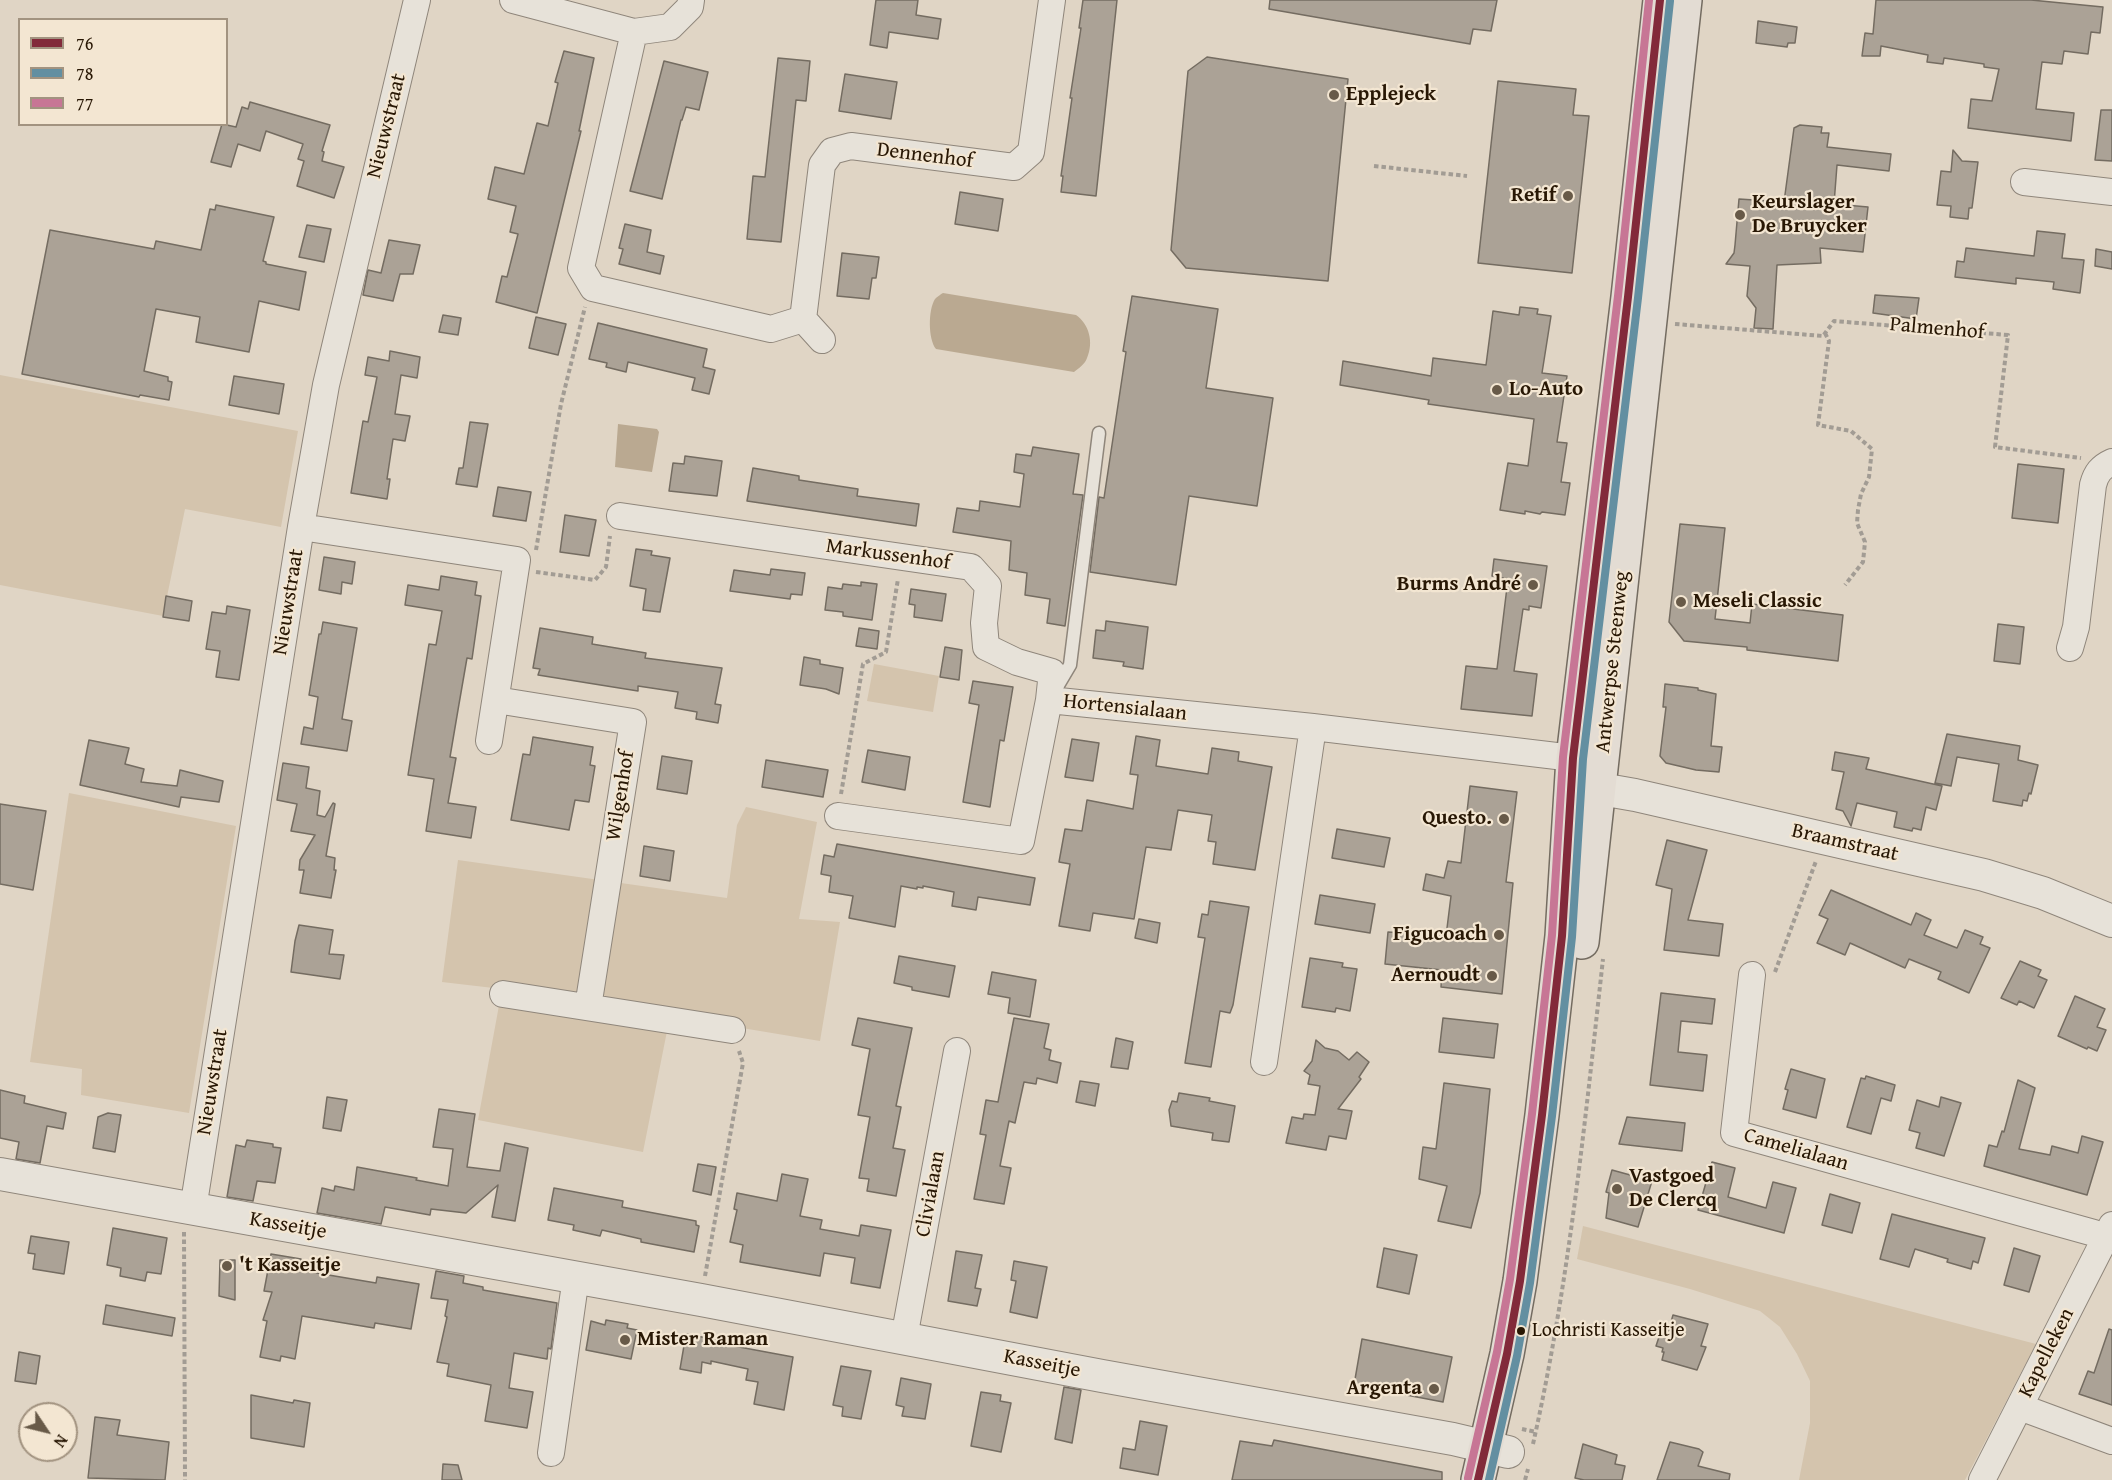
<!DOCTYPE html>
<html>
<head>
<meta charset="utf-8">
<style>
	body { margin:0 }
	#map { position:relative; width:2112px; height:1480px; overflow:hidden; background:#e0d5c5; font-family:"Gentium Book Plus",serif }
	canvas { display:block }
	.legend { position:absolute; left:18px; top:18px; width:210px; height:108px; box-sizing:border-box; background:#f3e6d2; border:2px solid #a29380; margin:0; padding:8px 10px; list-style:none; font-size:18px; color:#281704 }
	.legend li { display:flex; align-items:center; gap:12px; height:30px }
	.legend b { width:30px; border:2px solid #a29380 }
	.north { position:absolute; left:18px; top:1402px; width:60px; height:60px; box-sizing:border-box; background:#f3e6d2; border:2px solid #a29380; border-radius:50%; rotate:125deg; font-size:16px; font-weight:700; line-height:24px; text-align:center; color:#281704 }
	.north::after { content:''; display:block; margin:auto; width:21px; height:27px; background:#685a48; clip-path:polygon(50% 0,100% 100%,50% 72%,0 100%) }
</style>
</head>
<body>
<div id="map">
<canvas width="2112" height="1480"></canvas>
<ul class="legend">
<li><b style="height:8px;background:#822a3a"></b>76</li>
<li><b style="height:8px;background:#638fa1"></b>78</li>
<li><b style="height:8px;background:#c77695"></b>77</li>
</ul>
<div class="north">N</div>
</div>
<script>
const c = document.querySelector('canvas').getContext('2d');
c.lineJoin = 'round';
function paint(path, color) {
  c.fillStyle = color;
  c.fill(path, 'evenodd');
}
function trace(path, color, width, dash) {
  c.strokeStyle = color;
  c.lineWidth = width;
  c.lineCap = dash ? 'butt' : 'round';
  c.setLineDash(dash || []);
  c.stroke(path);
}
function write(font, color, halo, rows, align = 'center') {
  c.font = font + ' "Gentium Book Plus",serif';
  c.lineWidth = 4.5;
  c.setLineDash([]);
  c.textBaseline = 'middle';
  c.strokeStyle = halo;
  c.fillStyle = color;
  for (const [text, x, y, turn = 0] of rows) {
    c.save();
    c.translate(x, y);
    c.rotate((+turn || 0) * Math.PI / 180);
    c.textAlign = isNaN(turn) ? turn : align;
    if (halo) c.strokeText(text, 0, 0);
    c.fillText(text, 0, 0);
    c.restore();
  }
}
const green = new Path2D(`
	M0 375 298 431 281 527 185 509 163 616 0 585Z
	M874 664 939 676 933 712 867 701Z
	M69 793 236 826 189 1113 81 1095 82 1069 30 1062Z
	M746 807 817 822 799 919 840 922 820 1041 670 1016 643 1152 478 1120 502 989 442 982 458 860 727 898 737 825Z
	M1583 1226 2036 1344 1965 1480H1799L1810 1423V1381L1797 1354 1780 1327 1760 1311 1690 1289 1577 1259Z`);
const water = new Path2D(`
	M943 293 1076 315C1089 324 1094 342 1087 358 1085 364 1079 368 1074 372L936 349C928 339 928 310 935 299 937 297 941 294 943 293Z
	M618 424 657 429 659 432 652 472 615 467Z`);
const building = new Path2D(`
	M876 0H918L916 15 941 19 938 39 889 32 887 48 870 45Z
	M1083 0H1117L1096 196 1061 192 1063 176H1061L1072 98H1070L1081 28H1079Z
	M1270 0H1497L1491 31 1473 29 1470 44 1269 9Z
	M1876 0H2031L2103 7 2100 33 2091 32 2088 54 2064 51 2062 64 2042 62 2036 109 2074 113 2071 141 1968 128 1971 99 1992 101 1999 69 1984 67V64L1944 58 1943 64 1927 62 1928 55 1881 46 1880 56H1862L1865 33 1873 34Z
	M1758 21 1797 27 1795 43H1788L1787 47 1756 43Z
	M564 51 594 58 579 131H581L537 313 496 302 502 276 507 277 518 234 510 232 516 206 488 199 495 167 524 174 537 123 548 126 558 83 555 82Z
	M1207 57 1348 79 1328 281 1186 268 1171 250 1188 71Z
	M778 58 810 61 806 101 796 100 781 242 747 239 753 176 765 177Z
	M664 61 708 72 699 110 686 107 682 120H681L662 199 630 191Z
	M845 74 897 82 891 119 839 111Z
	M1498 81 1576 89 1573 115 1589 116 1572 273 1478 263Z
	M250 102 330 125 322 151 324 152 322 161 344 167 334 198 297 186 304 161 298 159 303 144 266 131 260 151 238 144 231 167 211 162 222 124 236 127 242 107 248 109Z
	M2101 110H2112V161L2095 160Z
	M1800 125 1822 127 1821 133H1829L1827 147 1891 154 1889 171 1837 165 1834 204 1868 207 1863 252 1820 248 1821 263 1777 265 1773 329 1754 328 1756 308 1747 296 1750 266 1726 264 1734 253 1735 245 1739 199 1784 202 1794 128Z
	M1953 150 1962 161 1978 162 1972 208H1969L1968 219 1950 217 1951 206 1937 205 1941 171 1951 172Z
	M960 192 1003 199 998 231 955 224Z
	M216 205 274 217 263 261 266 262V264L306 272 299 310 259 301 249 352 196 342 200 317 156 309 144 371 168 377V381L172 382 169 400 140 395 139 397 22 374 50 230 154 249 156 241 201 250 210 209 215 210Z
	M625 224 651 230 647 252 664 256 660 274 619 264 623 249 619 248Z
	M307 225 331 229 324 262 299 257Z
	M2037 231 2065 234 2062 258 2084 260 2080 293 2053 289 2054 282 2016 278V284L1955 277 1957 261 1964 262 1966 248 2034 256Z
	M389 240 420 245 413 274H400L393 301 363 295 368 270 381 273Z
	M2096 249 2112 252V269L2095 266Z
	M842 253 879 257 876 278H872L869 299 837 296Z
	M1875 295 1919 298 1916 319 1873 313Z
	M1132 296 1218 309 1206 388 1273 398 1257 506 1189 496 1176 585 1090 572 1099 497 1104 498 1126 352 1123 351Z
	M1520 307 1538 309 1537 314 1551 316 1542 373 1567 376 1557 442 1567 443 1561 482 1570 483 1565 515 1542 512 1540 514 1525 511V514L1500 510 1508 463 1528 466 1534 419 1428 404 1429 400 1340 385 1343 361 1431 376 1433 358 1486 365 1493 311 1519 315Z
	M443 315 461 318 458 335 439 332Z
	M536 317 566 324 558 355 529 348Z
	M598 323 707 349 703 367 715 370 709 394 692 390 695 378 628 362 626 372 606 367 607 363 589 359Z
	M390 351 420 357 417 378 401 375 395 414 410 416 405 441 393 439 387 479H390L387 499 351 493 363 421 368 422 377 377 365 375 368 357 389 361Z
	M234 376 284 384 279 414 229 405Z
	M470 422 488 424 477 487 456 484 459 468H463Z
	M1033 447 1079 454 1073 494 1083 495 1065 626 1047 623 1050 599 1025 595 1027 573 1009 570 1011 541 953 532 957 508 979 511 980 501 1020 507 1024 474 1014 472 1016 454 1031 456Z
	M685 456 722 461 717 496 669 491 673 463 684 464Z
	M2018 464 2064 469 2058 523 2012 518Z
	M753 468 799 476V480L858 489 857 496 919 504 916 526 747 501Z
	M498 487 531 492 526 521 493 516Z
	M565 515 596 520 589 556 560 552Z
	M1680 524 1725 528 1715 619 1750 623 1752 604 1843 615 1838 661 1747 650V647L1684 641 1669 622Z
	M636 549 652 551 651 555 670 558 660 612 643 610 646 589 630 586Z
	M324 557 355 562 352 584 342 582 341 594 319 590Z
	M1494 559 1547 566 1541 608 1529 606V610L1523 609 1514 671 1537 674 1532 716 1461 709 1466 666 1497 669 1508 579 1492 576Z
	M771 569 805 573 802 595 791 594 790 599 730 591 734 570 770 575Z
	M441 576 477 582 475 595 481 596 472 659 467 658 459 704 450 757 456 758 448 803 476 807 471 838 426 831 434 779 408 775 429 644 436 645 442 611 405 605 408 585 439 590Z
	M861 582 877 584 872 620 843 616V612L825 610 828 587 842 589 843 584 861 586Z
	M911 589 946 594 942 621 914 617 915 605 909 604Z
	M166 596 192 601 189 621 163 617Z
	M227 606 250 610 239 680 216 677 220 651 206 649 212 612 226 614Z
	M1106 621 1148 627 1143 669 1123 666 1124 662 1093 658 1096 630 1105 631Z
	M323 622 357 628 342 719 352 721 347 751 301 744 304 727 313 729 318 697 309 695 319 634H321Z
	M1998 624 2024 627 2020 664 1994 661Z
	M540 628 593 637 592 644 646 653 645 658 722 668 715 704 721 705 718 723 696 719 697 712 675 708 678 692 638 686V691L538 675 540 669 533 668Z
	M859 628 879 631 877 649 856 646Z
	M945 647 962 650 959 680 940 677Z
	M804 657 820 660V664L843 668 839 694 826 689 800 685Z
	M973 681 1013 687 1004 741 1000 740 990 807 963 802 979 705 969 703Z
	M1665 684 1698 688V690L1716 694 1711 746 1722 747 1719 772 1696 770 1666 763 1660 756 1666 707H1663Z
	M1947 734 2020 746 2018 760 2038 765 2031 794 2029 793 2027 801 2023 800 2022 806 1993 801 1999 764 1957 757 1951 786 1935 783Z
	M1136 736 1160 740 1156 766 1208 774 1212 748 1239 752 1238 761 1272 767 1255 870 1213 864 1216 842 1208 841 1212 815 1178 810 1171 850 1146 847 1134 919 1093 913 1090 931 1059 926 1070 864 1059 862 1065 829 1082 831 1087 800 1133 809 1138 775 1130 774Z
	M533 737 593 747 590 765 595 766 589 802 575 800 569 830 511 820 523 754 530 755Z
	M1072 739 1099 743 1093 781 1065 777Z
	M89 740 129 748 125 764 144 769 141 782 177 786 180 770 223 781 219 802 181 797 179 807 80 785Z
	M868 750 910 757 905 790 862 782Z
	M1835 752 1869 758 1866 769 1942 786 1936 810 1926 807 1921 830 1913 828 1912 831 1894 827 1897 812 1857 803 1851 826 1843 811 1836 809 1844 772 1832 770Z
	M662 756 692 761 687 794 657 789Z
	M766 760 828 770 823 797 762 787Z
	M283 763 309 767 306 788 320 791 317 815 325 817 333 803 335 804 326 856 335 858 334 870H336L331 898 300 893 304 870H299L300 860 315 835 291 831 297 804 277 800Z
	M1470 786 1517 792 1506 882 1513 883 1502 994 1441 987 1442 970 1385 964 1388 932 1446 936 1451 896 1423 890 1426 874 1444 878 1448 861 1461 863Z
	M0 804 46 811 33 890 0 884Z
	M1337 829 1390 838 1384 867 1332 858Z
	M1667 840 1707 850 1688 920 1723 924 1719 956 1664 950 1672 889 1656 885Z
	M837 844 1035 878 1030 905 978 897 976 910 952 906 954 892 923 886V888L917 887V889L901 886 895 927 849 918 853 896 829 892 831 876 821 874 824 855 834 857Z
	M644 846 674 851 670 881 640 876Z
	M1831 890 1911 925 1916 913 1931 920 1924 935 1957 948 1965 930 1983 937 1980 944 1990 948 1969 993 1938 979 1941 972 1909 959 1905 968 1850 943 1845 955 1817 943 1828 919 1819 915Z
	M1320 895 1375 904 1370 933 1315 924Z
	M1210 901 1249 907 1233 1005 1230 1013 1220 1011 1211 1067 1185 1063 1205 938 1198 937 1202 914 1208 915Z
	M1139 919 1160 923 1157 943 1135 938Z
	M299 925 333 930 329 954 344 955 340 979 291 972 295 941Z
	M899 956 955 966 949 997 912 990V987L894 983Z
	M1310 958 1343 963 1342 967 1357 969 1350 1011 1336 1008 1335 1012 1302 1007Z
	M2020 961 2041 970 2038 976 2047 980 2034 1008 2019 1001 2017 1005 2001 998Z
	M992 972 1036 980 1030 1017 1008 1013 1010 998 988 994Z
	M1661 993 1715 999 1712 1024 1681 1021 1678 1052 1707 1055 1703 1091 1650 1085Z
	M2075 996 2105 1009 2097 1027 2106 1030 2097 1051 2088 1047 2087 1049 2058 1036Z
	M858 1018 912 1028 896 1106 901 1107 893 1148 905 1150 896 1196 867 1191 869 1179 859 1178 870 1117 858 1115 870 1049 852 1045Z
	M1014 1018 1049 1024 1044 1048 1051 1050 1049 1060 1061 1063 1057 1083 1037 1078 1036 1084 1024 1082 1015 1123 1009 1121 1000 1166 1011 1168 1004 1204 974 1199 986 1135 980 1134 986 1100 998 1102Z
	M1443 1018 1498 1024 1494 1058 1439 1052Z
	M1116 1038 1133 1042 1128 1069 1111 1067Z
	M1316 1040 1325 1048 1338 1051 1349 1060 1357 1052 1369 1062 1359 1077 1361 1079 1338 1109 1352 1111 1346 1139 1329 1136 1326 1150 1286 1143 1292 1117 1303 1119 1304 1114 1315 1115 1320 1086 1308 1084 1310 1075 1304 1071 1312 1061Z
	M1791 1069 1825 1079 1816 1118 1783 1109 1788 1090 1785 1089Z
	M1866 1076 1895 1085 1891 1101 1881 1098 1871 1134 1847 1127 1861 1078 1865 1079Z
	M2018 1080 2035 1088 2019 1149 2050 1155 2052 1146 2078 1153 2082 1136 2103 1142 2087 1195 1984 1166 1989 1145 1997 1147 2002 1131 2004 1132Z
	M1080 1081 1099 1084 1095 1106 1076 1102Z
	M1444 1083 1490 1089 1480 1193 1471 1228 1438 1221 1447 1186 1419 1179 1423 1147 1436 1149Z
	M0 1090 25 1096 24 1103 66 1113 63 1129 47 1126 40 1163 16 1159 19 1142 0 1138Z
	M1179 1093 1210 1098 1209 1101 1235 1106 1229 1142 1212 1140 1213 1133 1171 1126 1169 1110 1172 1101 1177 1102Z
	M327 1097 347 1100 341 1131 323 1128Z
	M1941 1097 1961 1103 1944 1156 1916 1148 1920 1133 1909 1130 1917 1100 1939 1107Z
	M439 1109 475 1114 467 1167 500 1171 505 1143 528 1148 515 1221 492 1217 498 1185 466 1213 431 1209 430 1215 385 1207 381 1224 317 1213 322 1188 334 1191 335 1186 354 1190 357 1167 417 1178 416 1180 448 1186 453 1149 433 1147Z
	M108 1113 121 1115 115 1152 93 1148 98 1117Z
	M1627 1117 1685 1123 1682 1151 1619 1144Z
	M247 1140 273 1144V1147L281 1148 275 1183 257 1181 253 1201 227 1197 236 1145 245 1147Z
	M1712 1162 1735 1168 1728 1197 1766 1208 1773 1182 1796 1188 1784 1233 1698 1210Z
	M698 1164 716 1167 711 1195 693 1191Z
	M1612 1170 1652 1181 1638 1227 1606 1218 1609 1193 1606 1192Z
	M782 1174 808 1179 800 1216 822 1220 820 1229 859 1236 861 1225 891 1230 880 1288 851 1283 855 1258 824 1253 820 1276 740 1262 743 1245 730 1242 737 1210 734 1209 737 1193 777 1201Z
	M554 1188 623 1201 622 1207 696 1221V1225L699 1226 694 1252 641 1242V1239L602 1230 600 1236 573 1230 574 1225 548 1220Z
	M1830 1194 1860 1203 1852 1233 1822 1225Z
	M1892 1214 1985 1238 1978 1263 1973 1261 1971 1269 1947 1262 1948 1259 1915 1249 1909 1267 1880 1259Z
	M113 1228 167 1238 161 1274 147 1272 145 1281 120 1276 121 1268 107 1265Z
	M31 1236 69 1242 64 1274 33 1269 35 1254 28 1253Z
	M1384 1248 1417 1255 1409 1294 1377 1287Z
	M2014 1248 2040 1256 2029 1292 2004 1285Z
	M956 1251 982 1255 975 1288 981 1289 977 1306 948 1301Z
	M271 1254 301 1259 299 1270 376 1283 377 1277 419 1284 411 1329 375 1323 374 1328 302 1316 295 1359 281 1356 280 1361 260 1357 267 1321 263 1320 272 1292 264 1291Z
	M220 1260H235V1300L219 1296Z
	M1014 1261 1047 1267 1037 1318 1010 1312 1016 1281 1011 1280Z
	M436 1271 464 1276 463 1283 483 1287V1290L557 1303 551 1349 548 1348 547 1359 514 1353 509 1388 533 1392 527 1428 485 1421 491 1385 447 1376 449 1364 437 1362 447 1317 445 1316 448 1300 431 1298Z
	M106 1305 175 1318 172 1336 103 1324Z
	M1673 1315 1708 1324 1701 1346 1706 1347 1697 1370 1662 1360 1664 1352H1662L1663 1348 1656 1346 1660 1334 1667 1336Z
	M606 1320 628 1324 627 1328 637 1330 631 1359 586 1350 591 1321 605 1325Z
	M2109 1329 2112 1330V1405L2079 1394 2088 1371 2094 1373Z
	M686 1334 723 1341V1344L793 1357 784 1410 754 1404 758 1382 746 1380 748 1369 711 1361V1364L702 1362 701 1373 680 1369Z
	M1362 1339 1452 1357 1443 1402 1354 1385Z
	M19 1352 40 1356 36 1384 15 1381Z
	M841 1366 871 1371 861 1419 842 1416 843 1407 833 1405Z
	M901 1378 931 1384 925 1419 902 1416 904 1407 896 1405Z
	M1064 1387 1081 1390 1072 1443 1055 1439Z
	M981 1392 1001 1395 1000 1401 1011 1403 1001 1452 971 1446Z
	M251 1395 293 1403 294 1400 310 1403 304 1447 251 1438Z
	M95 1417 120 1420 117 1435 169 1442 165 1480 88 1478Z
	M1140 1421 1167 1426 1158 1475 1120 1468 1123 1448 1135 1450Z
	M1274 1440 1442 1472V1480H1232L1240 1441 1272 1446Z
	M1670 1442 1699 1449 1703 1452 1698 1466 1730 1474 1729 1480H1657Z
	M1583 1444 1617 1455 1615 1464 1625 1466 1622 1480H1584L1575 1478Z
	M443 1464 458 1465 462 1480H442Z`);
const path = new Path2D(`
	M1374 166 1467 176
	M1675 324 1823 336 1834 321 2008 335 1995 447 2081 458
	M1825 333 1829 341 1818 425 1851 431 1872 449 1869 477 1861 494 1858 510 1857 523 1865 542 1863 562 1845 585
	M536 550 561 404 585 307
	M536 572 595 580 606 567 610 536
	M841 794 863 664 886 652 898 579
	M1775 972 1816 861
	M184 1232 185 1480
	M705 1276 743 1063 739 1051
	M1522 1429 1536 1432
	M1533 1444C1569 1284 1585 1121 1603 959
	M1525 1480 1528 1469`);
const service = new Path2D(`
	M1057 687 1070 665 1099 433`);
const minor = new Path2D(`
	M513 0 634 32 670 27 690 7 691 0
	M634 32 581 268 593 288 771 329 803 319 822 165 832 151 851 146 1014 167 1031 152 1052 0
	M2024 182 2112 192
	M803 319 822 340
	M620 516 971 567 988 586 984 623 986 647 1017 662 1052 672 1049 700
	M301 527 517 560 489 741
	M2070 648 2076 627 2093 485C2096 473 2101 467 2112 462
	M496 700 633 722 588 1007
	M838 816 1021 841 1049 700 1313 727 1590 760
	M1752 975 1734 1133 2094 1233 2105 1239
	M503 994 732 1030
	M1264 1062 1313 727
	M193 1209 301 527 326 385 417 0
	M904 1338 957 1051
	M2020 1407 2112 1441
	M551 1453 576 1277
	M1982 1480 2112 1225`);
const tertiary = new Path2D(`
	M1572 784 1635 795 1984 875 2043 893 2112 921
	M0 1174 701 1300 1102 1376 1453 1439 1508 1452`);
const primary = new Path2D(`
	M1582 942 1685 0
	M1478 1480 1507 1354 1520 1281 1542 1115 1562 936 1573 758 1628 297 1660 0`);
const bus1 = new Path2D(`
	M1478 1480 1507 1354 1520 1281 1542 1115 1562 936 1573 758 1628 297 1660 0`);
const bus2 = new Path2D(`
	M1489 1480 1517 1356 1530 1283 1552 1116 1572 937 1583 759 1638 298 1670 1`);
const bus3 = new Path2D(`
	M1468 1478 1497 1352 1510 1279 1532 1114 1552 935 1563 757 1618 296 1649 0`);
const markers = [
	[1334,95,6,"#685a48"],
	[1568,196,6,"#685a48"],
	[1740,215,6,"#685a48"],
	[1497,390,6,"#685a48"],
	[1533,585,6,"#685a48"],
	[1681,602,6,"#685a48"],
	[1504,819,6,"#685a48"],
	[1499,935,6,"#685a48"],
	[1492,976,6,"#685a48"],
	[1617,1189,6,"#685a48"],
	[227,1266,6,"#685a48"],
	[1521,1331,5,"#281704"],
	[625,1340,6,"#685a48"],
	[1434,1389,6,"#685a48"]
];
const busNames = [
	["Lochristi Kasseitje",1532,1331]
];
const poiNames = [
	["Epplejeck",1346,95],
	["Retif",1556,196,"right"],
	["Keurslager",1752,203],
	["De Bruycker",1752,227],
	["Lo-Auto",1509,390],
	["Burms André",1521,585,"right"],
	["Meseli Classic",1693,602],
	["Questo.",1492,819,"right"],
	["Figucoach",1487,935,"right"],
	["Aernoudt",1480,976,"right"],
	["Vastgoed",1629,1177],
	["De Clercq",1629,1201],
	["'t Kasseitje",239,1266],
	["Mister Raman",637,1340],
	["Argenta",1422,1389,"right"]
];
const streetNames = [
	["Nieuwstraat",387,126,-76],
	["Dennenhof",925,156,7],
	["Palmenhof",1937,329,5],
	["Markussenhof",888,555,8],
	["Nieuwstraat",289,602,-81],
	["Antwerpse Steenweg",1613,662,-84],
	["Hortensialaan",1125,708,6],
	["Wilgenhof",621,796,-81],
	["Braamstraat",1845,843,13],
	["Nieuwstraat",213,1082,-81],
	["Camelialaan",1796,1150,16],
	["Clivialaan",931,1194,-80],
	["Kasseitje",288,1226,10],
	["Kapelleken",2047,1353,-63],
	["Kasseitje",1042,1364,11]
];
paint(green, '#d4c4ad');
paint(water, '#baa991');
paint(building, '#aba296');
trace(building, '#746c61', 1.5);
trace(service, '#8f867b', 15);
trace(minor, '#8f867b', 28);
trace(tertiary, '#8f867b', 34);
trace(primary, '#746c61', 36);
trace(path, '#a29c94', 4, [4.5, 3]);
trace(service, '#e7e2d9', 12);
trace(minor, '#e7e2d9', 26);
trace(tertiary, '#e7e2d9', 32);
trace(primary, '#e3dcd3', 33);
trace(bus1, '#822a3a', 8);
trace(bus2, '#638fa1', 8);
trace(bus3, '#c77695', 8);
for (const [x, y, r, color] of markers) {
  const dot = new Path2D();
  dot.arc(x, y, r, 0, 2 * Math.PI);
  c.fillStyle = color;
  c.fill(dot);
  trace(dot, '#f3e6d2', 2);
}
write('20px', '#281704', '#f3e6d2', busNames, 'left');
write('bold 21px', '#281704', '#f3e6d2', poiNames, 'left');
write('21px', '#281704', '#f3e6d2', streetNames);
</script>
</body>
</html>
